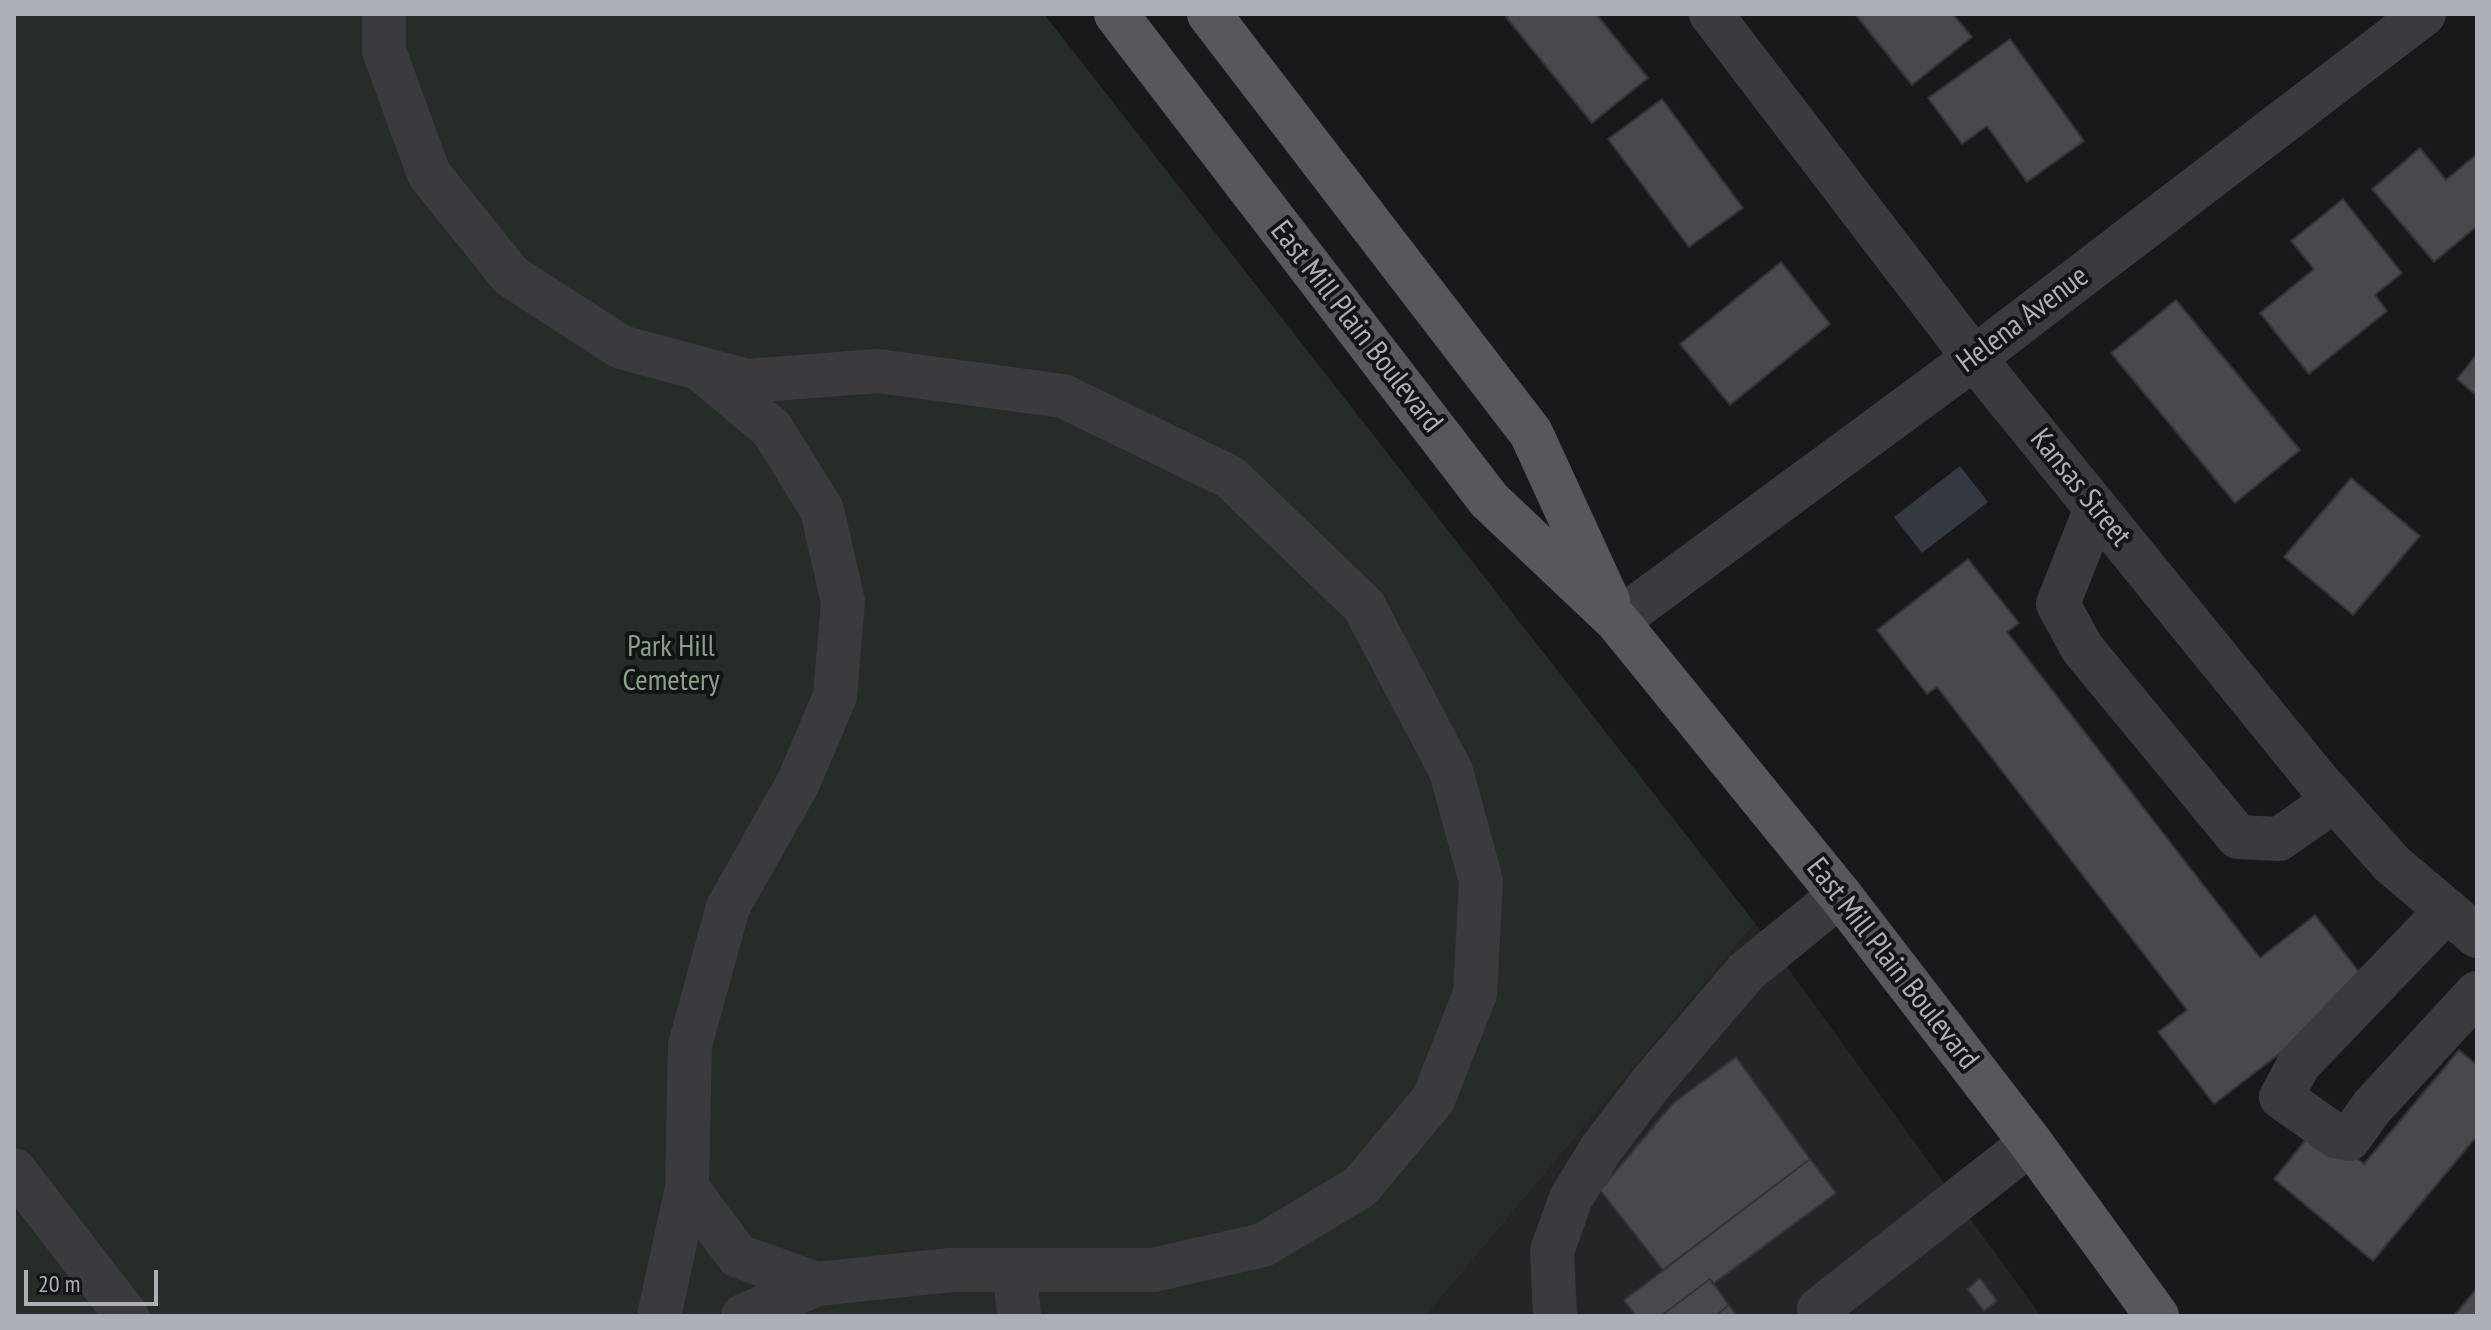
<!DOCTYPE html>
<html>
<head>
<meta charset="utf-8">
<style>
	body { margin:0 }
	#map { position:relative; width:2491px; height:1330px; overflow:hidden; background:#19191b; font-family:"PT Sans Narrow",sans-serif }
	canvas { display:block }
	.frame { position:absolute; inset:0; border:16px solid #adafb9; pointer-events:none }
	.scale { position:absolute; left:24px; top:1270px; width:134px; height:36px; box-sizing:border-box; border:4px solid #adafb9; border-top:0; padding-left:10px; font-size:24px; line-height:28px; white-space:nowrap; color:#adafb9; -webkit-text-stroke:6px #141416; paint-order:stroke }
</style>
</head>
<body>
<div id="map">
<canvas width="2491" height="1330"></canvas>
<div class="frame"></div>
<div class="scale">20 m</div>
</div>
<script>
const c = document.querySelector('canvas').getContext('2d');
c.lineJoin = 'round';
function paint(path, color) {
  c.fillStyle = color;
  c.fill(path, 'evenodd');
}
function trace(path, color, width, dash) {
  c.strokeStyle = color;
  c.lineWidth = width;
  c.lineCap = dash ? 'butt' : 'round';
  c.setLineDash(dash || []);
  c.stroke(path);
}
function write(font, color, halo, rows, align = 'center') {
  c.font = font + ' "PT Sans Narrow",sans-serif';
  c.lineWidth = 8;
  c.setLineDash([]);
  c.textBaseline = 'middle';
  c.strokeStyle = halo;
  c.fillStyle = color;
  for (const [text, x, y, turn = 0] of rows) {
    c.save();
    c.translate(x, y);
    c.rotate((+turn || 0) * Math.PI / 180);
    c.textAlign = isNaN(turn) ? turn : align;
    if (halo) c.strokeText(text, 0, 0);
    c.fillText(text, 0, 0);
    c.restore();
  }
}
const built = new Path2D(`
	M1755 923 2041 1316H1426Z`);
const green = new Path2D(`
	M14 14H1044L1755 923 1426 1316H14Z`);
const water = new Path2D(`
	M1960 466 1988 502 1922 553 1894 517Z`);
const building = new Path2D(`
	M1510 14H1596L1648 78 1592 123 1506 17Z
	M1855 14H1953L1972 37 1912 85Z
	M2010 39 2084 141 2027 182 1987 126 1962 144 1928 98Z
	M1662 99 1743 208 1689 247 1608 139Z
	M2420 148 2446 180 2477 154V226L2434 262 2372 189Z
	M2343 199 2402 273 2375 295 2387 311 2309 374 2260 313 2314 269 2291 241Z
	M1781 262 1830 324 1730 405 1680 344Z
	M2176 300 2300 450 2235 503 2111 353Z
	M2477 354V396L2457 379Z
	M2351 478 2420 536 2353 615 2284 557Z
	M1968 559 2019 623 2007 632 2260 958 2315 915 2369 985 2214 1104 2158 1032 2187 1010 1937 687 1927 694 1877 630Z
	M2459 1050 2477 1065V1136L2373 1261 2274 1179 2317 1126 2364 1164Z
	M1736 1057 1810 1159 1663 1270 1600 1190 1673 1103Z
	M1810 1159 1836 1193 1713 1284 1710 1279 1661 1316H1636L1624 1300Z
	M1980 1278 1997 1301 1984 1311 1967 1289Z
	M1710 1279 1729 1305 1715 1316H1661Z
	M2477 1288V1316H2454Z
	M1729 1305 1737 1316H1715Z`);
const minor = new Path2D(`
	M384 14V51L429 174 511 276 621 347 747 381 878 371 1063 396 1230 477 1364 606 1451 771 1481 881 1475 994 1433 1100 1360 1187 1263 1245 1153 1270H951L817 1284 743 1316
	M1711 14 1974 358 2317 780 2392 864 2477 936
	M2096 508 2058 604 2082 648 2238 837 2279 839 2335 800
	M1617 621 1974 358 2424 14
	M2447 910 2299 1064 2281 1097 2336 1136 2349 1139 2372 1107 2477 993
	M14 1170 127 1316
	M687 1188 738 1256 817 1284
	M1015 1270 1019 1316
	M659 1316 687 1188 690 1045 728 907 798 783 835 696 843 602 822 510 772 429 705 373
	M1555 1316 1552 1251 1571 1198 1601 1149 1652 1082 1746 972 1840 895
	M1824 1316 1819 1309 2031 1143`);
const major = new Path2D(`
	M1116 14 1489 500 1617 621 1840 895 2031 1143 2157 1316
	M1209 14 1531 433 1608 601`);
const streetNames = [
	["Helena Avenue",2023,320,-37],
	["East Mill Plain Boulevard",1356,327,52],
	["Kansas Street",2080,488,51],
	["East Mill Plain Boulevard",1892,964,52]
];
const parkNames = [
	["Park Hill",671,647],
	["Cemetery",671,681]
];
paint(built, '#252528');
paint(green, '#262c27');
paint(water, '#353a42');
paint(building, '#48494d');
trace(building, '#343337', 2);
trace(minor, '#3b3b3f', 44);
trace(major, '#57585e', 44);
write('30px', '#adafb9', '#141416', streetNames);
write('30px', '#87a18b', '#141416', parkNames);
</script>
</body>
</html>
